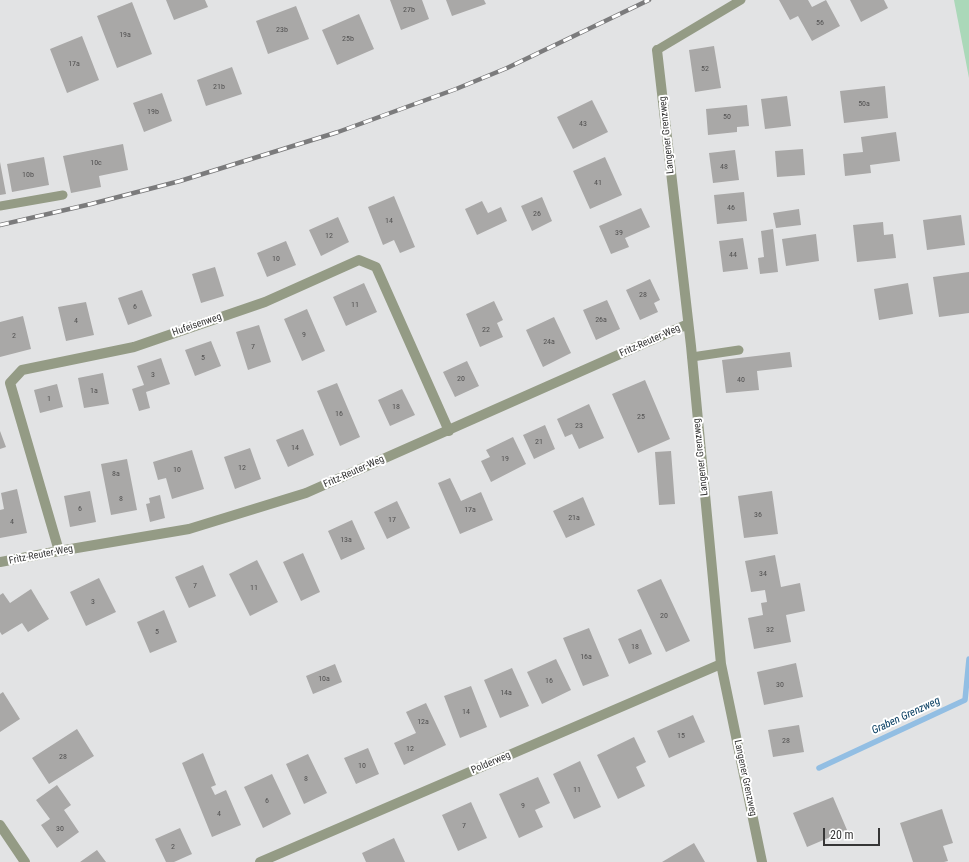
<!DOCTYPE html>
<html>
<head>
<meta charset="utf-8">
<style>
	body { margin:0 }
	#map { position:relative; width:969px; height:862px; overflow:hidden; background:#e2e3e4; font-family:"Roboto Condensed",sans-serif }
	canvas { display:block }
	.scale { position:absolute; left:823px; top:828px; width:57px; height:18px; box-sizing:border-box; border:2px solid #363636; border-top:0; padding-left:5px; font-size:12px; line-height:14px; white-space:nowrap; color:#363636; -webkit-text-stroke:3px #fff; paint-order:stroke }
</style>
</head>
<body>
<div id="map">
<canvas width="969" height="862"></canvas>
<div class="scale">20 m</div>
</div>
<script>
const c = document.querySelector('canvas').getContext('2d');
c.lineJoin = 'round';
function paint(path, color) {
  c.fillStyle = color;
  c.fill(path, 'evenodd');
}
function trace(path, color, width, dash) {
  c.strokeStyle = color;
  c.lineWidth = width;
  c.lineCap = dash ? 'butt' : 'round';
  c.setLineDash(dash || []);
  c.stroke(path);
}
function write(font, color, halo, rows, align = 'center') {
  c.font = font + ' "Roboto Condensed",sans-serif';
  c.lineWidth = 4;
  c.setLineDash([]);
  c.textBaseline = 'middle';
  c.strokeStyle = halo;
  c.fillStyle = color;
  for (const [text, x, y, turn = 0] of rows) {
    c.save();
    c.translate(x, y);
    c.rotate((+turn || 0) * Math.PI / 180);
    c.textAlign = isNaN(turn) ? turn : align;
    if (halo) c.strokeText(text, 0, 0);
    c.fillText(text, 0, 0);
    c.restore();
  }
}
const green = new Path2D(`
	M954 0H969V78Z`);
const stream = new Path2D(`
	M819 768 965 700 969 659`);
const building = new Path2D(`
	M166 0H205L208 7 174 20Z
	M390 0H422L429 19 401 30Z
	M446 0H484L486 4 452 16Z
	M779 0H808L812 7 826 0 840 26 812 41 798 16 790 20Z
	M850 0H884L888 8 861 22Z
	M132 2 152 54 117 68 97 16Z
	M296 6 309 39 268 54 256 21Z
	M359 14 374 49 337 65 322 30Z
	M82 36 99 80 67 93 50 49Z
	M714 46 721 88 695 92 689 50Z
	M232 67 242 94 206 106 197 80Z
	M885 86 888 118 844 123 840 91Z
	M162 93 172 121 144 132 133 103Z
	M787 96 791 126 765 129 761 99Z
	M592 100 608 132 573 149 557 117Z
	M747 105 749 126 737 127V132L708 135 706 109Z
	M896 132 900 161 870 165 871 173 845 176 843 154 863 152 861 137Z
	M123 144 128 170 99 176 101 187 71 193 63 156Z
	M803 149 805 175 777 177 775 151Z
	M735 150 739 180 713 183 709 153Z
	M44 157 49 185 12 192 7 164Z
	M605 157 622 195 590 209 573 171Z
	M0 162 6 194 0 195Z
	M744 192 747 221 717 224 714 195Z
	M394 196 415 247 400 253 394 240 383 245 368 207Z
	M542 197 552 221 532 231 521 206Z
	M482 201 488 213 501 207 507 221 477 235 465 209Z
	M641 208 650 227 625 238 629 247 611 254 599 226Z
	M799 209 801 225 776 228 773 213Z
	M961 215 965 245 927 250 923 220Z
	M338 217 349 242 321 256 309 230Z
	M883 222 884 235 893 234 896 258 857 262 853 225Z
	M773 229 778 272 760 274 758 258 764 257 761 231Z
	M816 234 819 261 786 266 782 239Z
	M743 238 748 269 723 272 719 241Z
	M286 241 296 265 267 277 257 253Z
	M215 267 224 296 201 303 192 274Z
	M969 272V313L939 317 933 277Z
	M650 279 660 300 654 303 658 312 640 320 626 290Z
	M364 283 377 312 346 326 333 297Z
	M908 283 913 314 879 320 874 289Z
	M142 290 152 316 128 325 118 298Z
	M607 300 620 329 596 340 583 310Z
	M494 301 503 320 497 323 503 337 480 347 466 314Z
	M86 302 94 335 66 341 58 307Z
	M307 309 325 351 302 361 284 319Z
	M23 316 31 349 0 357V322Z
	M554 317 571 353 543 367 526 330Z
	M259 325 271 362 248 370 236 332Z
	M211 341 221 366 195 376 185 350Z
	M790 352 792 367 757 371 759 390 726 393 722 360Z
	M161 358 170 384 146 392 150 408 139 411 132 389 144 385 137 366Z
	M467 361 479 386 455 397 443 372Z
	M103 373 109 404 84 408 78 378Z
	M645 380 670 439 638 453 612 394Z
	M337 383 360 437 340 446 317 391Z
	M57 384 63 407 40 413 34 390Z
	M402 389 415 415 390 426 378 400Z
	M589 404 604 438 579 449 572 434 565 437 557 419Z
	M545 425 555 449 534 459 523 435Z
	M303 429 314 455 288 467 276 440Z
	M0 431 6 447 0 449Z
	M513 437 526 464 491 482 481 461 490 457 486 450Z
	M250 448 261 479 235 489 224 457Z
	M192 450 204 489 172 499 166 478 158 480 153 462Z
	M671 451 675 504 659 505 655 452Z
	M127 459 137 510 111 515 101 464Z
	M450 478 461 501 481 492 493 520 460 534 438 483Z
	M17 489 27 533 0 538V510L4 509 1 493Z
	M90 491 96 522 70 527 64 496Z
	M772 491 778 534 744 538 738 496Z
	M160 495 165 518 150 522 146 504 150 503 149 498Z
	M583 497 595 525 566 538 553 511Z
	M397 501 410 528 387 539 374 512Z
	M352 520 365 549 341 560 328 531Z
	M303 553 320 592 301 601 283 562Z
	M775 555 781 587 800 583 805 611 786 615 791 642 754 649 748 618 763 615 761 603 767 602 765 590 751 592 745 561Z
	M257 560 278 602 250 616 229 574Z
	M203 565 216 596 189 608 175 577Z
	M99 578 116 612 86 626 70 592Z
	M661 579 690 641 666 652 637 590Z
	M31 589 49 619 28 632 22 623 2 635 0 632V595L3 593 10 603Z
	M164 610 177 642 150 653 137 622Z
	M589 628 609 676 583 686 563 638Z
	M641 629 652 654 629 664 618 639Z
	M556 659 571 690 542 704 527 672Z
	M796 663 803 697 764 705 757 672Z
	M335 664 342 682 313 694 306 676Z
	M512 668 529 706 500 718 484 680Z
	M471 686 487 727 460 738 444 696Z
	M3 692 20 719 0 732V694Z
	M426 703 446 745 404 765 394 743 416 733 406 712Z
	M693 715 705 742 669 758 657 731Z
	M799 725 804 752 773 757 768 730Z
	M77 729 94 756 49 784 32 758Z
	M634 737 646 762 636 767 645 786 618 799 597 755Z
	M368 748 379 774 356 784 344 758Z
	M203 753 216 785 211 787 215 795 226 790 241 825 212 837 182 763Z
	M308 754 327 793 304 804 286 764Z
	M580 761 601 807 574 819 553 774Z
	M272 774 291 814 263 828 244 787Z
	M538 777 550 803 535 810 543 827 519 838 499 794Z
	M57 785 71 805 64 810 79 832 57 848 41 825 50 819 36 800Z
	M833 797 847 830 807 847 793 813Z
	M471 802 487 838 458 851 442 815Z
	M942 809 953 843 943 846 948 861 944 862H913L900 823Z
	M180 828 192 854 174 862H166L155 839Z
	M394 838 405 862H366L362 853Z
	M694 843 705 862H662Z
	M97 850 106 862H80Z`);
const service = new Path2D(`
	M657 50 741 0
	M0 206 63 195
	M692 357 739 350`);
const minor = new Path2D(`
	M657 50 691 346 721 664 762 862
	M59 551 10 383 22 370 134 347 265 302 359 260 376 267 449 431
	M0 562 59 551 189 529 306 493 688 324
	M0 825 25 862
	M260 862 721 664`);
const rail = new Path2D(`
	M0 225 91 204 180 181 338 132 456 89 507 68 649 0`);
const numberNames = [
	["27b",409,10],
	["56",820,23],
	["23b",282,30],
	["19a",125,35],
	["25b",348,39],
	["17a",74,64],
	["52",705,69],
	["21b",219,87],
	["50a",864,104],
	["19b",153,112],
	["50",727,117],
	["43",583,124],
	["10c",96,163],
	["48",724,167],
	["10b",28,175],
	["41",598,183],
	["46",731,208],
	["26",537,214],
	["14",389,221],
	["39",619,233],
	["12",329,236],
	["44",733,255],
	["10",276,259],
	["28",643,295],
	["11",355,305],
	["6",135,307],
	["26a",601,320],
	["4",76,321],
	["22",486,330],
	["9",304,335],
	["2",14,336],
	["24a",549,342],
	["7",253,347],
	["5",203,358],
	["3",153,375],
	["20",461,379],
	["40",741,380],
	["1a",94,391],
	["1",49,399],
	["18",396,407],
	["16",339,414],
	["25",641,417],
	["23",579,426],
	["21",539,442],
	["14",295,448],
	["19",505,459],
	["12",242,468],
	["10",177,470],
	["8a",116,474],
	["8",121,499],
	["6",80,509],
	["17a",470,510],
	["36",758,515],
	["21a",574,518],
	["17",392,520],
	["4",12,522],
	["13a",346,540],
	["34",763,574],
	["7",195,586],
	["11",254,588],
	["3",93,602],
	["20",664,616],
	["32",770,630],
	["5",157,632],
	["18",635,647],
	["16a",586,657],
	["10a",324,679],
	["16",549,681],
	["30",780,685],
	["14a",506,693],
	["14",466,712],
	["12a",423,722],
	["15",681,736],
	["28",786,741],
	["12",410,749],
	["28",63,757],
	["10",362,766],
	["8",306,779],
	["11",577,790],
	["6",267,801],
	["9",523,806],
	["4",219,814],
	["7",464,826],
	["30",60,829],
	["2",173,847]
];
const streetNames = [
	["Langener Grenzweg",667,135,-96],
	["Hufeisenweg",197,325,-19],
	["Fritz-Reuter-Weg",650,341,-24],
	["Langener Grenzweg",701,457,-96],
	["Fritz-Reuter-Weg",354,472,-24],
	["Fritz-Reuter-Weg",41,555,-11],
	["Polderweg",491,763,-23],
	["Langener Grenzweg",745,778,78]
];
const waterNames = [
	["Graben Grenzweg",906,716,-25]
];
paint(green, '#abd8b9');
trace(stream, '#92bee3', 5.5);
paint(building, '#a9a8a7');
trace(service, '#949b85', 9);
trace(minor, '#949b85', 10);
trace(rail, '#7b7b7c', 4.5);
trace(rail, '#fff', 3, [9]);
write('8px', '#535252', null, numberNames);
write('10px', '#363636', '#fff', streetNames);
write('italic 11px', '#063c60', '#fff', waterNames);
</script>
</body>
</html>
